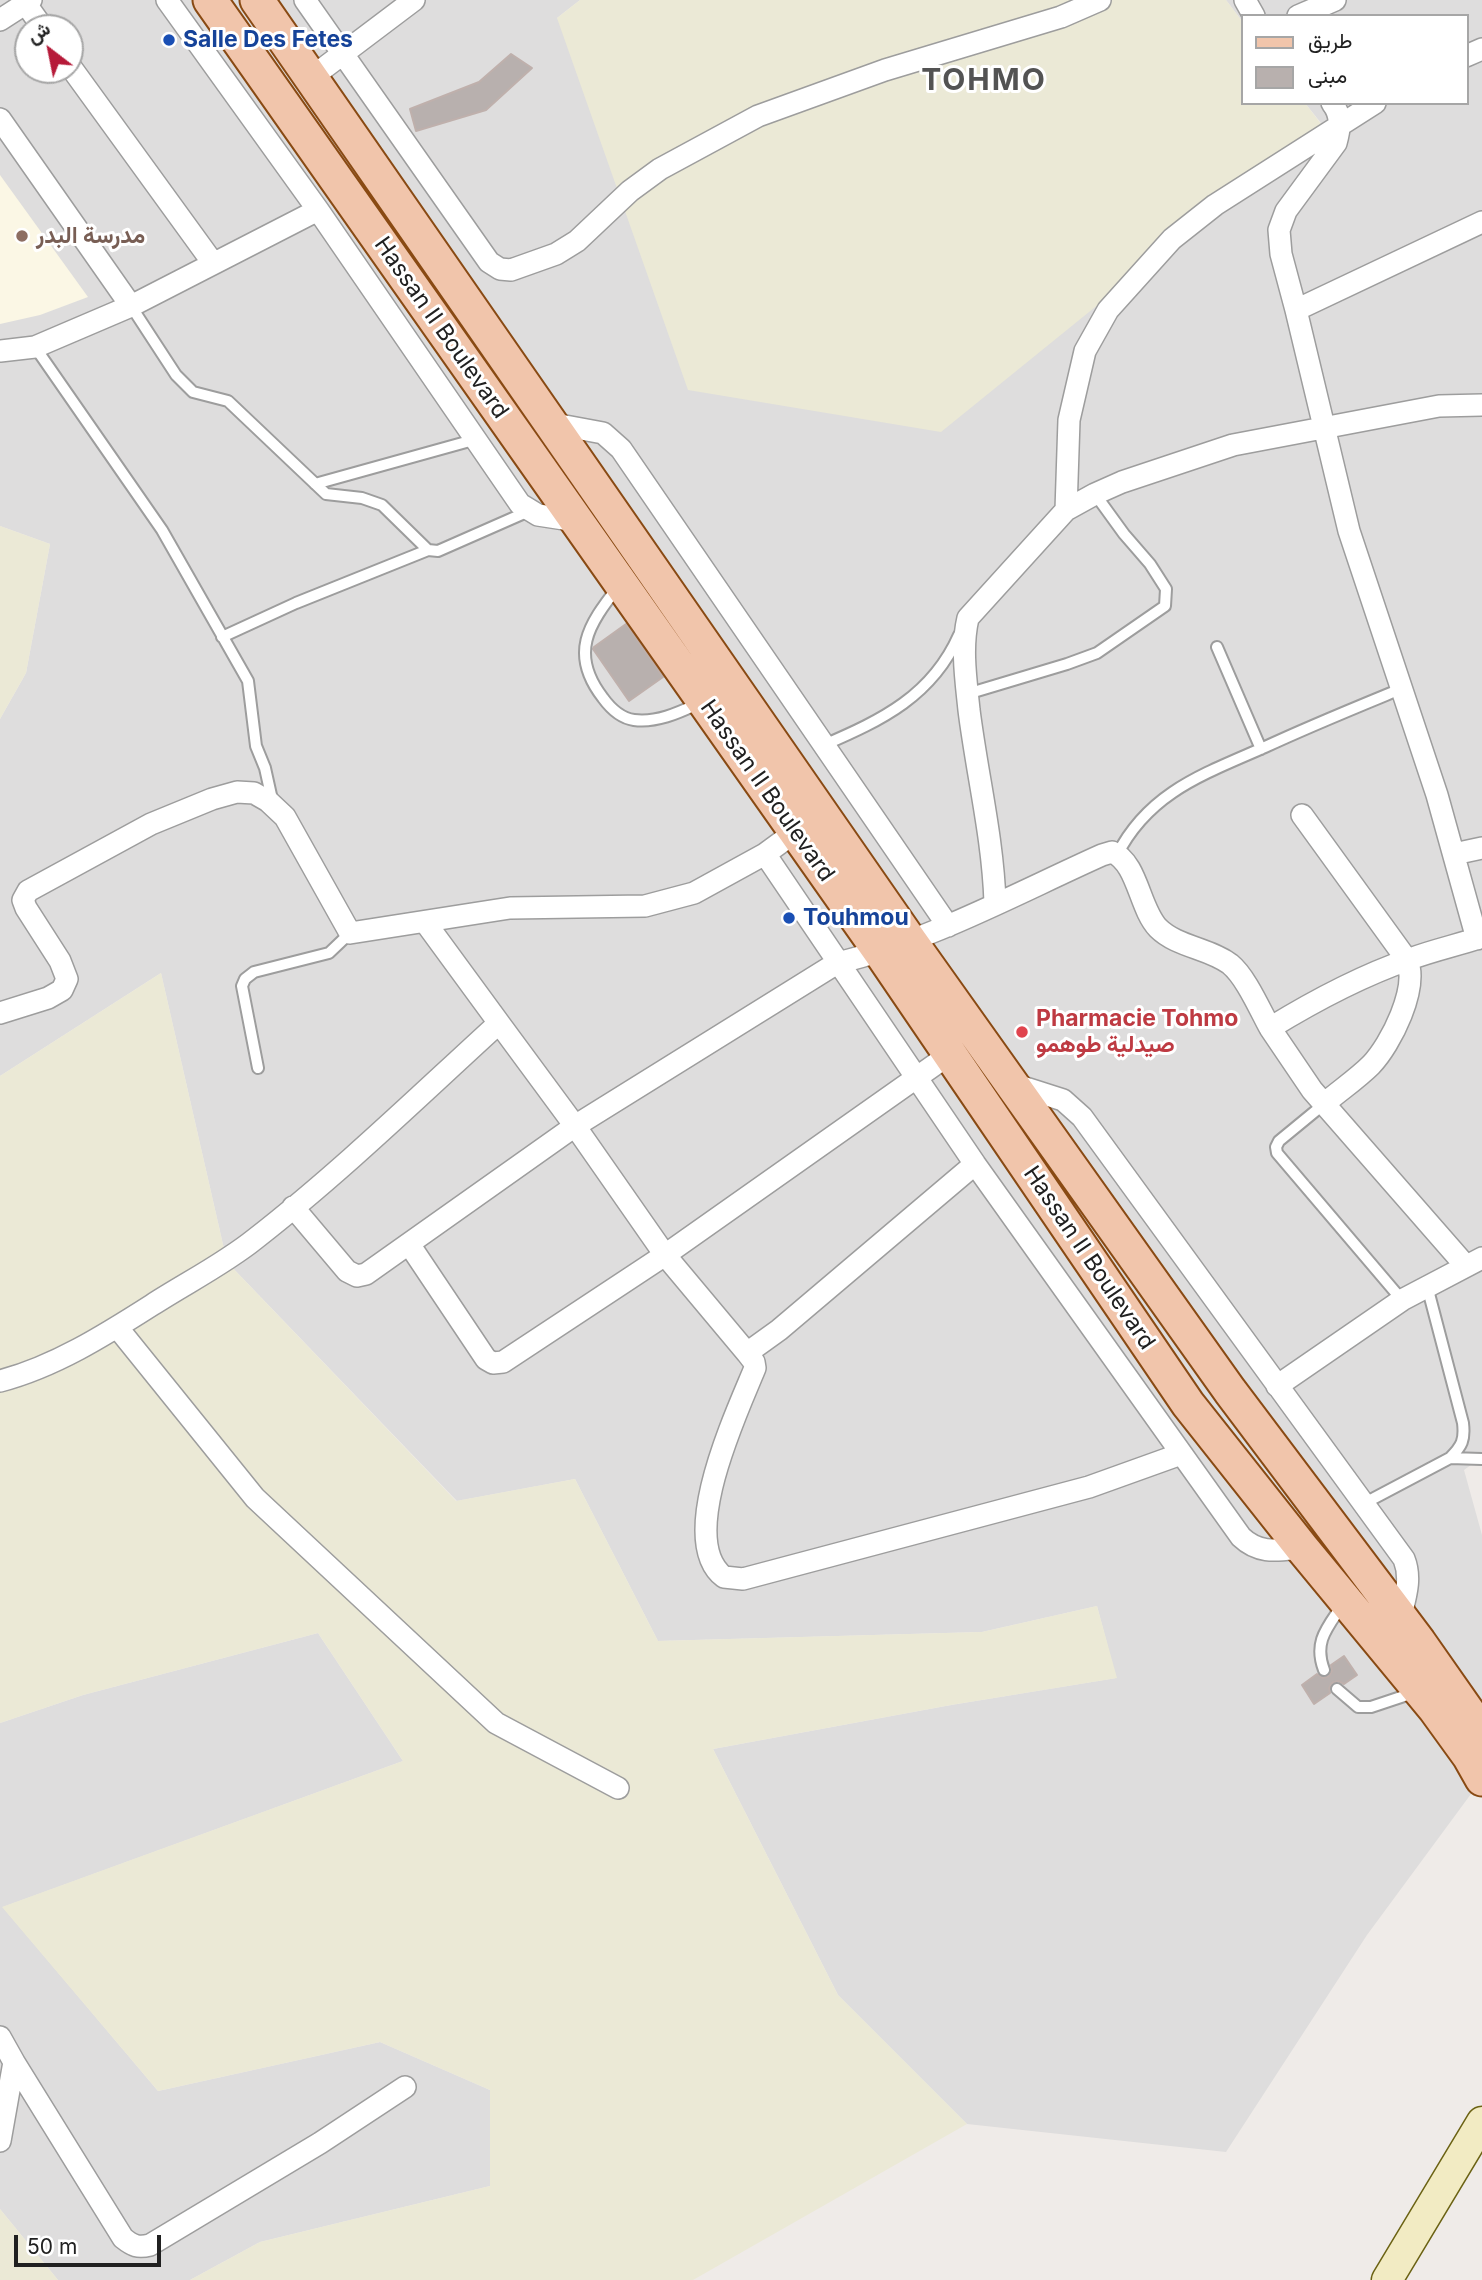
<!DOCTYPE html>
<html>
<head>
<meta charset="utf-8">
<style>
	body { margin:0 }
	#map { position:relative; width:1482px; height:2280px; overflow:hidden; background:#efebe8; font-family:Inter,Vazirmatn,sans-serif }
	canvas { display:block }
	.legend { position:absolute; left:1241px; top:14px; width:228px; height:91px; box-sizing:border-box; background:#fff; border:2px solid #a6a6a6; margin:0; padding:9px 12px; list-style:none; font-size:21px; color:#202020 }
	.legend li { display:flex; align-items:center; gap:14px; height:35px }
	.legend b { width:35px; border:2px solid #a6a6a6 }
	.north { position:absolute; left:14px; top:14px; width:70px; height:70px; box-sizing:border-box; background:#fff; border:2px solid #a6a6a6; border-radius:50%; rotate:328deg; font-size:19px; font-weight:700; line-height:28px; text-align:center; color:#202020 }
	.north::after { content:''; display:block; margin:auto; width:24px; height:32px; background:#b61a39; clip-path:polygon(50% 0,100% 100%,50% 72%,0 100%) }
	.scale { position:absolute; left:14px; top:2235px; width:147px; height:32px; box-sizing:border-box; border:4px solid #202020; border-top:0; padding-left:9px; font-size:21px; line-height:24px; white-space:nowrap; color:#202020; -webkit-text-stroke:5px #fff; paint-order:stroke }
</style>
</head>
<body>
<div id="map">
<canvas width="1482" height="2280"></canvas>
<ul class="legend">
<li><b style="height:9px;background:#f1c5ab"></b>طريق</li>
<li><b style="height:19px;background:#b8b0ae"></b>مبنى</li>
</ul>
<div class="north">ش</div>
<div class="scale">50 m</div>
</div>
<script>
const c = document.querySelector('canvas').getContext('2d');
c.lineJoin = 'round';
function paint(path, color) {
  c.fillStyle = color;
  c.fill(path, 'evenodd');
}
function trace(path, color, width, dash) {
  c.strokeStyle = color;
  c.lineWidth = width;
  c.lineCap = dash ? 'butt' : 'round';
  c.setLineDash(dash || []);
  c.stroke(path);
}
function write(font, color, halo, rows, align = 'center') {
  c.font = font + ' Inter,Vazirmatn,sans-serif';
  c.lineWidth = 6;
  c.setLineDash([]);
  c.textBaseline = 'middle';
  c.strokeStyle = halo;
  c.fillStyle = color;
  for (const [text, x, y, turn = 0] of rows) {
    c.save();
    c.translate(x, y);
    c.rotate((+turn || 0) * Math.PI / 180);
    c.textAlign = isNaN(turn) ? turn : align;
    if (halo) c.strokeText(text, 0, 0);
    c.fillText(text, 0, 0);
    c.restore();
  }
}
const residential = new Path2D(`
	M0 0H580L557 18 1321 123 1305 103H1466V16H1242V21L1226 0H1482V1457L1464 1470 1482 1535V1779L1367 1935 1226 2152 967 2124 838 1995 713 1749 951 1705 1116 1678 1097 1606 982 1632 658 1641 575 1479 457 1501 227 1262 161 973 0 1076V719L26 673 50 544 0 526ZM28 28H70V70H28Z
	M318 1633 403 1761 3 1907 158 2091 380 2042 490 2090V2186L260 2242 190 2280H58L0 2209V1723L83 1695Z`);
const education = new Path2D(`
	M0 175 88 297 40 315 0 324Z`);
const farmland = new Path2D(`
	M580 0H1226L1242 21V103H1305L1321 124 941 432 688 390 557 18Z
	M0 526 50 544 26 673 0 719Z
	M161 973 227 1262 456 1501 575 1479 658 1641 982 1632 1097 1606 1117 1678 951 1705 713 1749 838 1995 967 2124 693 2280H190L260 2242 490 2186V2090L380 2042 158 2091 2 1907 403 1761 318 1633 83 1695 0 1723V1076Z
	M0 2209 58 2280H0Z`);
const building = new Path2D(`
	M511 54 532 68 486 110 416 131 410 109 479 82Z
	M626 624 663 677 629 701 593 649 594 647Z
	M1344 1656 1357 1675 1344 1684 1338 1681 1332 1683 1329 1688 1330 1693 1314 1704 1302 1685 1317 1674 1323 1678 1329 1676 1332 1671 1331 1665Z`);
const lane = new Path2D(`
	M131 306 176 375 193 392 228 401 326 494 362 498 382 505 428 550 438 551 529 511
	M35 347 162 530 248 681 256 746 265 768 273 804
	M315 484 477 439
	M618 587C588 625 569 654 603 698 611 709 620 718 634 720 658 723 680 712 702 702
	M222 637 296 603 428 550
	M1217 647 1261 749
	M967 694 1067 664 1097 653 1165 606 1166 589 1150 564 1124 534 1095 494
	M824 745C882 720 932 696 959 635
	M1117 855C1149 792 1204 774 1265 747 1310 726 1357 707 1403 688
	M258 1068 242 986 245 979 254 972 329 953 350 933
	M1324 1104 1279 1141 1276 1147 1277 1153 1402 1300
	M1450 1458 1482 1459
	M1363 1504 1450 1458C1462 1446 1465 1440 1463 1423L1427 1286
	M1324 1670C1313 1641 1328 1627 1343 1604
	M1337 1689 1358 1707H1371L1416 1692`);
const street = new Path2D(`
	M23 0 43 28
	M167 0 318 210 520 504 538 515 577 521
	M305 0 489 262 500 269 511 270 556 254 577 241 630 191 660 169 758 116 885 70 1061 17 1100 0
	M1245 0 1254 16
	M1298 16 1335 0
	M0 20 31 0
	M1466 56 1482 49
	M70 66 213 263
	M312 77 414 0
	M1332 103C1342 115 1340 129 1336 143L1286 211 1279 230 1281 254 1296 310 1349 531 1437 795 1477 939
	M0 119 131 306
	M1296 310 1482 222
	M0 351 35 347 131 306 318 210
	M549 423 603 433 621 449 948 926
	M1066 510 1069 420 1085 351 1108 310 1172 239 1215 205 1375 103
	M1302 815 1407 960C1419 988 1391 1044 1371 1065 1357 1079 1339 1091 1324 1104
	M765 854 975 1164 1241 1537C1260 1555 1279 1550 1302 1548
	M1454 854 1482 848
	M995 903C993 838 977 774 969 710 966 680 961 648 968 618L1066 510 1095 494 1122 482 1233 445 1439 406 1482 405
	M425 922 499 1023
	M0 1013 48 998 62 990 67 979 60 961 26 908 23 900 28 891 151 824 212 799 237 792 254 793 268 801 285 817 350 933 510 908 645 906 694 893 765 854 795 832
	M1270 1028 1312 1090 1465 1265
	M1013 1084 1063 1100 1082 1117 1404 1559C1412 1579 1405 1598 1400 1619
	M293 1207 347 1271 357 1276 366 1274 575 1126 837 963C930 941 1015 894 1102 855L1112 852C1138 863 1139 908 1158 928 1177 947 1209 948 1230 964 1246 977 1260 1010 1270 1028 1314 1001 1361 976 1410 959 1434 950 1458 945 1482 937
	M409 1244 486 1359 493 1363 503 1362 665 1255 950 1054
	M117 1327 255 1498 496 1723 618 1788
	M747 1353 754 1362 755 1368C737 1412 676 1540 724 1577L743 1579 1089 1487 1181 1454
	M0 1381C54 1367 105 1335 152 1305 186 1283 224 1264 255 1239 341 1172 419 1096 499 1023L575 1126 665 1255 747 1353 779 1330 975 1164
	M1277 1386 1402 1300 1482 1258
	M0 2037 14 2062 0 2141
	M14 2062 123 2238C133 2246 138 2248 150 2245L320 2143 405 2087`);
const secondary = new Path2D(`
	M1387 2280 1482 2122`);
const primary = new Path2D(`
	M210 0 881 953 1188 1404 1302 1548 1435 1709 1469 1756 1482 1779
	M257 0 910 941 1230 1391 1419 1642 1482 1732`);
const markers = [
	[169,40,7,"#1a4fb4"],
	[22,236,7,"#8d6e63"],
	[789,918,7,"#1a4fb4"],
	[1022,1032,7,"#e0444e"]
];
const transitNames = [
	["Salle Des Fetes",183,40],
	["Touhmou",803,918]
];
const educationNames = [
	["مدرسة البدر",36,236]
];
const streetNames = [
	["Hassan II Boulevard",441,328,55],
	["Hassan II Boulevard",767,791,55],
	["Hassan II Boulevard",1089,1258,56]
];
const healthNames = [
	["Pharmacie Tohmo",1036,1019],
	["صيدلية طوهمو",1036,1045]
];
const districtNames = [
	["TOHMO",984,81]
];
paint(residential, '#dedddd');
paint(education, '#fbf7e5');
paint(farmland, '#ebe9d6');
paint(building, '#b8b0ae');
trace(building, '#bfb0ac', 2);
trace(lane, '#9d9d9d', 14);
trace(street, '#9d9d9d', 24);
trace(secondary, '#6b6213', 33);
trace(primary, '#894a13', 37);
trace(lane, '#fff', 10);
trace(street, '#fff', 21);
trace(secondary, '#f2ebc3', 30);
trace(primary, '#f1c5ab', 33);
for (const [x, y, r, color] of markers) {
  const dot = new Path2D();
  dot.arc(x, y, r, 0, 2 * Math.PI);
  c.fillStyle = color;
  c.fill(dot);
  trace(dot, '#fff', 2.5);
}
write('bold 23px', '#164399', '#fff', transitNames, 'left');
write('bold 23px', '#785e54', '#fff', educationNames, 'left');
write('23px', '#202020', '#fff', streetNames);
write('bold 23px', '#be3a42', '#fff', healthNames, 'left');
c.letterSpacing = '2px';
write('bold 30px', '#535353', '#fff', districtNames);
c.letterSpacing = '0px';
</script>
</body>
</html>
